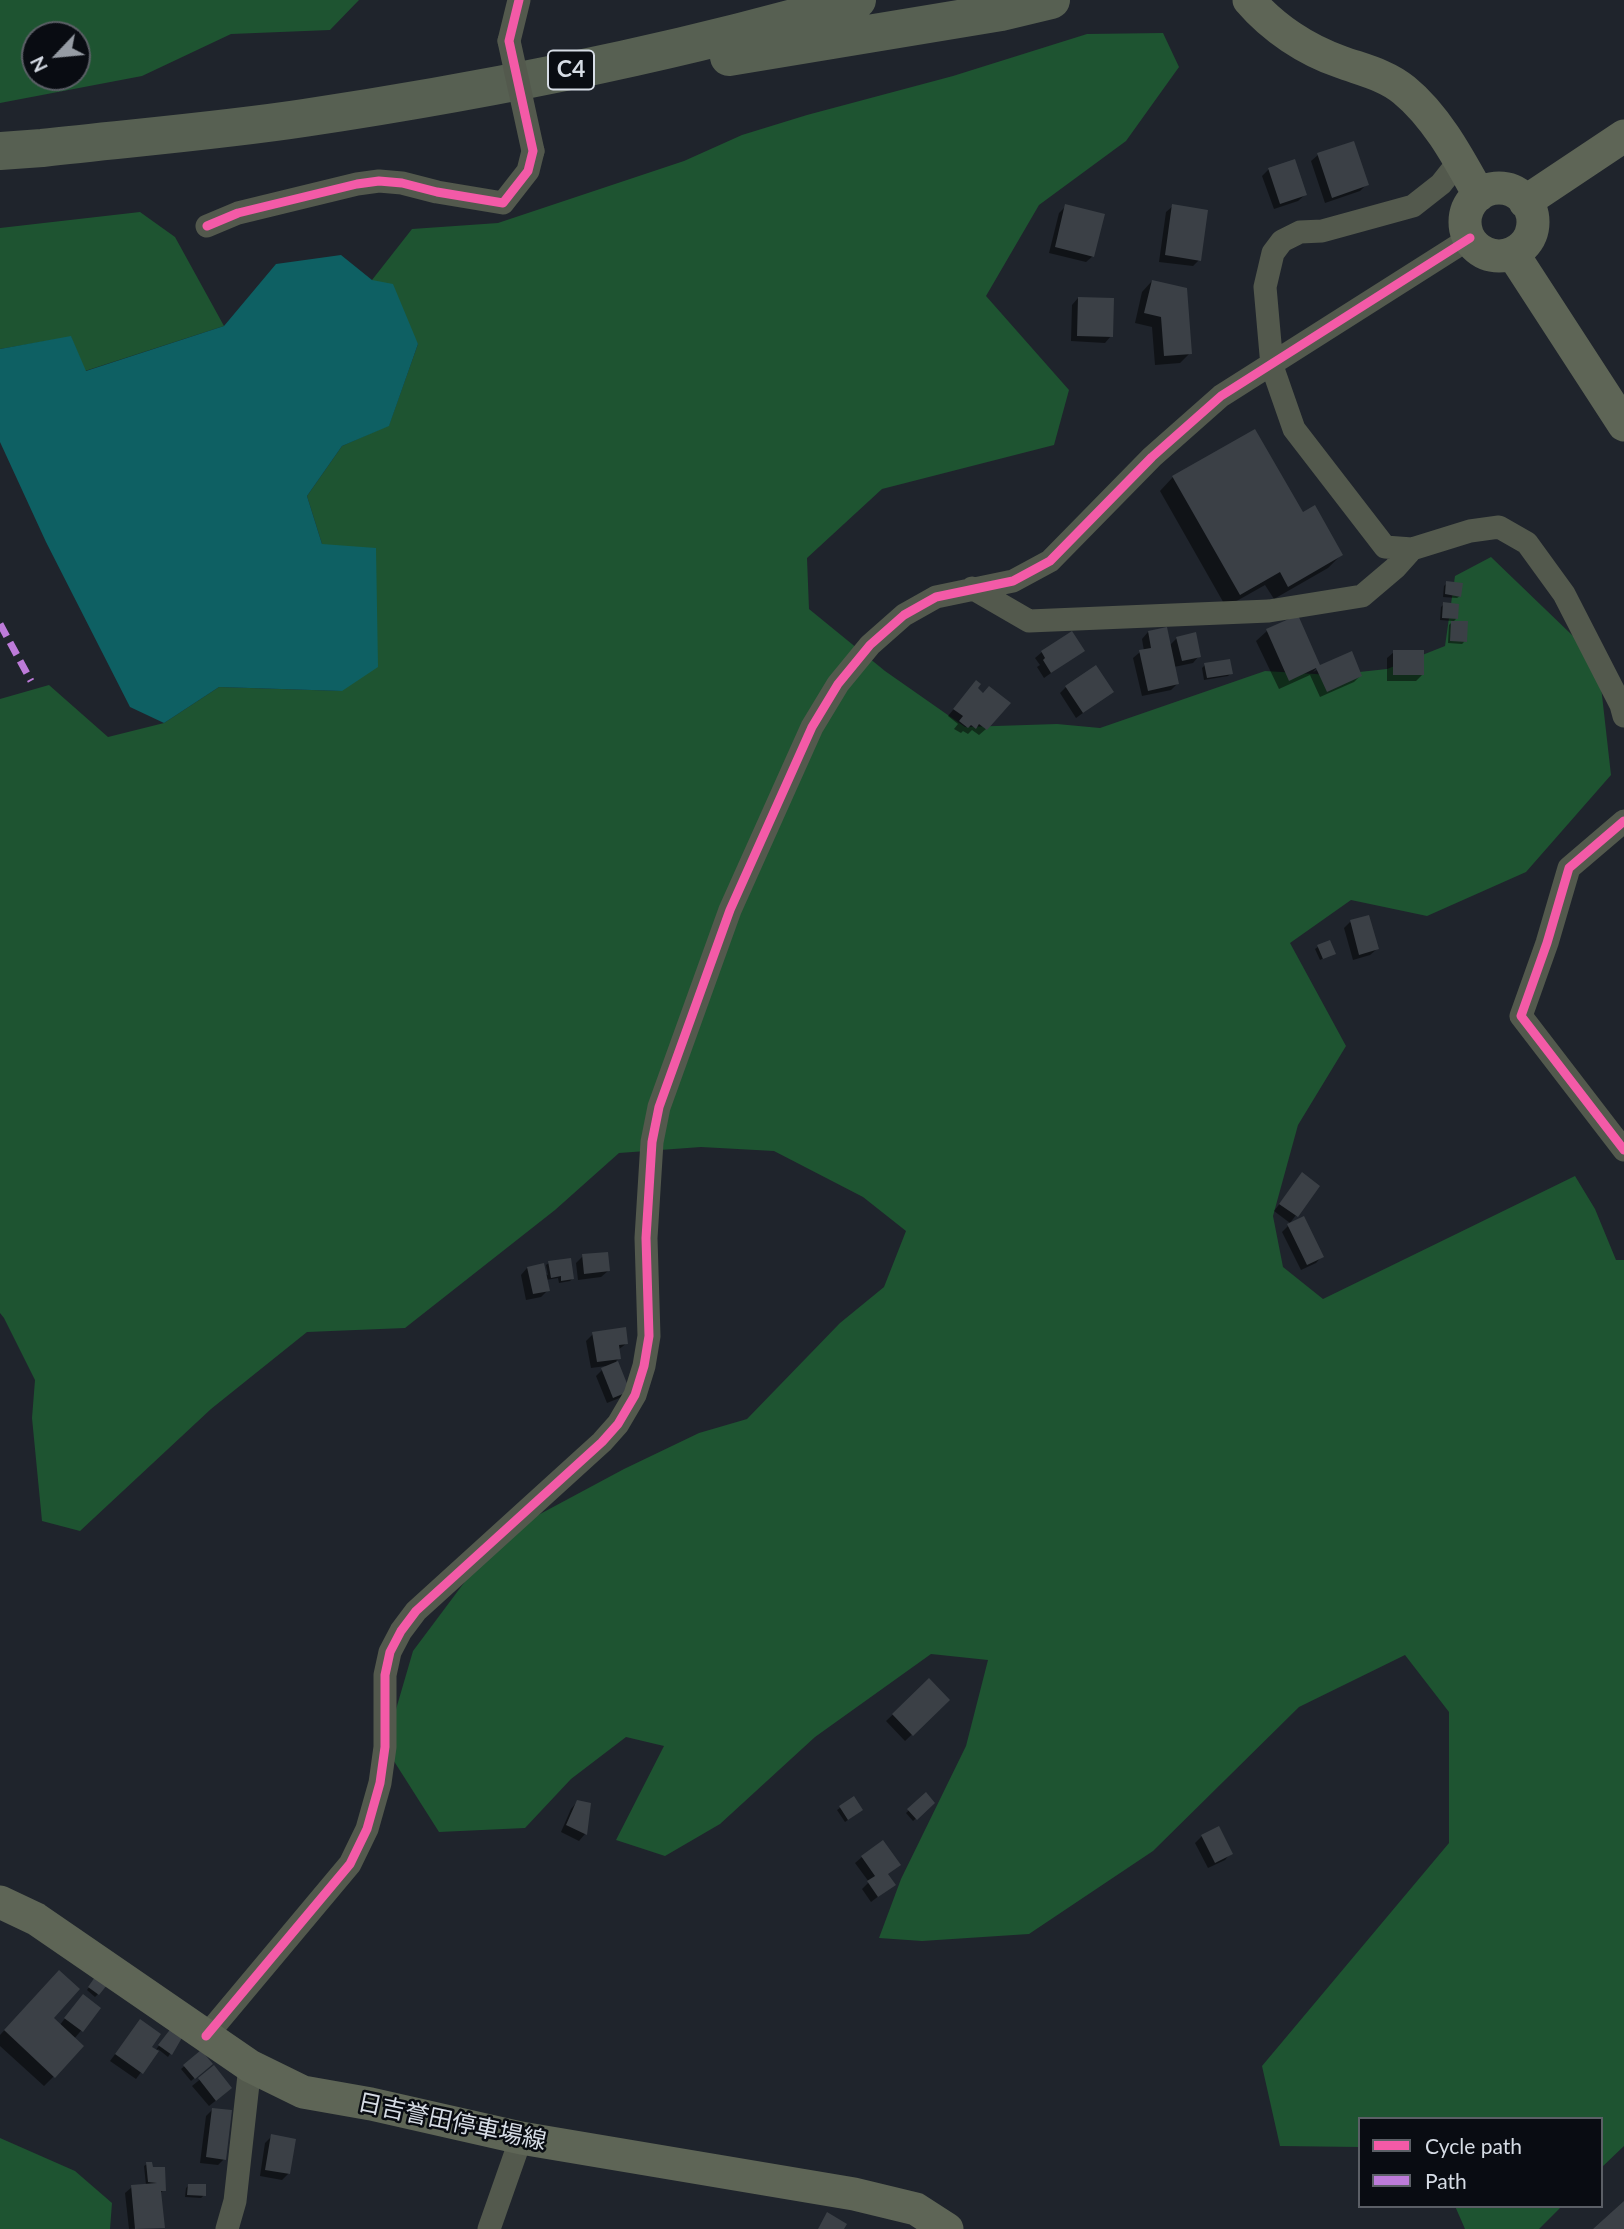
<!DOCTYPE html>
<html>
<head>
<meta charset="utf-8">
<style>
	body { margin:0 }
	#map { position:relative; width:1624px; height:2229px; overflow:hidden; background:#1f242c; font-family:Lato,sans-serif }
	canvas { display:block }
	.legend { position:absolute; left:1358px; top:2117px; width:245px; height:91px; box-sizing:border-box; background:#090c12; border:2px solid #5b5f66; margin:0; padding:9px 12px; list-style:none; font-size:21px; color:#d6dce5 }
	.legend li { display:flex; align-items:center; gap:14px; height:35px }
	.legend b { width:35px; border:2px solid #5b5f66 }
	.north { position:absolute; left:21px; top:21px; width:70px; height:70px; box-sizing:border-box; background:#090c12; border:2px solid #5b5f66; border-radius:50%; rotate:244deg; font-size:19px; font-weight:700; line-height:28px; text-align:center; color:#d6dce5 }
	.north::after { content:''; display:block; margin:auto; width:24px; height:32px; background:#969ca4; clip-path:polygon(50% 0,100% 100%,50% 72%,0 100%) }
</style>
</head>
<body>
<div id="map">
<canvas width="1624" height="2229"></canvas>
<ul class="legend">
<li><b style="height:9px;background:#f35aa7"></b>Cycle path</li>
<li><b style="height:9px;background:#bd7bd9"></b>Path</li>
</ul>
<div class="north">N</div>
</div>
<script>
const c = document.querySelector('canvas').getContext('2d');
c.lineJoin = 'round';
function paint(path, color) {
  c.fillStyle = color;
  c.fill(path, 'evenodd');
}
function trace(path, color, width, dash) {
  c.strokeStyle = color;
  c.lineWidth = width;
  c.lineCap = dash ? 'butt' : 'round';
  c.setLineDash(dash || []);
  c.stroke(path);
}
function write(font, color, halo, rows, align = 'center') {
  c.font = font + ' Lato,"Noto Sans JP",sans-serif';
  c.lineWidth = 5;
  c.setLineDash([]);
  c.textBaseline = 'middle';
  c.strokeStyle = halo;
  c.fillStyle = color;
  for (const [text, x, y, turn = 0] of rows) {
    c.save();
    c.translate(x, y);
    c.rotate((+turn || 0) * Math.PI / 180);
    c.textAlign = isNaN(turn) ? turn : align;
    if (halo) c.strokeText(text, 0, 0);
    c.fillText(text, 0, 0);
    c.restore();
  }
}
const forest = new Path2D(`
	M0 0H359L330 30 231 34 142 76 0 103ZM77 35V77H35V35Z
	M1163 33 1179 67 1126 141 1039 205 986 296 1069 390 1054 445 882 489 807 558 809 609 885 671 965 727 1057 724 1100 728 1265 671 1331 675 1387 669 1445 646 1455 576 1491 557 1598 660 1611 775 1526 872 1427 916 1351 900 1290 943 1346 1046 1298 1125 1273 1216 1283 1267 1323 1299 1575 1176 1595 1209 1616 1260H1624V2146L1601 2168V2119H1360V2147L1280 2146 1262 2066 1449 1843V1712L1405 1655 1299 1707 1153 1851 1029 1934 922 1941 879 1938 901 1879 966 1746 988 1660 931 1654 815 1737 720 1824 665 1856 616 1840 664 1746 626 1737 571 1779 525 1828 439 1832 385 1747 413 1651 499 1536 624 1469 699 1433 747 1419 840 1323 884 1287 906 1231 863 1197 774 1151 701 1147 619 1153 555 1210 405 1328 307 1332 211 1409 80 1531 42 1521 32 1418 35 1380 4 1318 0 1313V699L49 685 108 737 164 723 219 687 342 691 322 544 307 496 342 446 389 425 418 344 372 280 412 229 498 223 684 161 742 135 807 115 953 76 1087 34Z
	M140 212 175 237 224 326 85 371 71 337 0 349V228Z
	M0 2138 75 2171 112 2203 110 2229H0Z
	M1455 2206H1562L1539 2229H1465Z`);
const water = new Path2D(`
	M341 255 372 280 393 284 418 344 389 426 342 446 307 496 322 544 376 548 378 667 342 691 219 687 164 723 130 707 46 542 0 442V349L71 336 86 371 224 326 276 264Z`);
const shadow = new Path2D(`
	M1318 155 1367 184 1360 191 1325 203 1311 161Z
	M1269 169 1305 195 1298 201 1274 209 1262 176Z
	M1066 206 1093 256 1086 262 1049 253 1059 213Z
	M1173 206 1199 260 1193 266 1159 262 1166 212Z
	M1152 281 1190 353 1180 363 1155 365 1152 327 1135 323 1142 292Z
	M1078 298 1111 336 1105 343 1071 341 1072 305Z
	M1173 477 1302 514 1341 555 1328 568 1274 599 1265 585 1226 607 1160 491Z
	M1447 583 1460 596 1457 598 1443 597 1444 586Z
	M1444 604 1457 618 1453 622 1465 641 1462 644 1448 643 1449 625 1453 621 1440 620 1441 607Z
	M1297 617 1319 665 1313 672 1351 653 1360 676 1354 682 1320 697 1310 675 1279 689 1256 641 1267 631Z
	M1148 632 1169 646 1177 638 1199 656 1193 663 1174 667 1178 683 1171 690 1142 696 1133 658 1140 652 1144 651 1142 639Z
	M1082 651 1044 678 1037 667 1040 665 1035 658 1042 652Z
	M1394 652 1422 675 1416 681H1387V658Z
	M1205 665 1231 673 1228 676 1204 680 1202 668Z
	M976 682 975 688 983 694 986 729 979 735 972 730 968 734 963 731 961 733 954 729 958 724 948 716Z
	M1066 687 1112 692 1076 718 1060 693Z
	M1350 922 1377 949 1370 955 1353 960 1344 928Z
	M1318 947 1334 953 1320 960 1315 949Z
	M1302 1175 1318 1186 1290 1223 1274 1211Z
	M1288 1226 1322 1256 1316 1263 1301 1270 1282 1232Z
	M583 1256 608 1271 601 1277 578 1280 576 1263Z
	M549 1263 573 1278 570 1281 559 1283 558 1278 546 1280 548 1290 541 1297 526 1300 521 1275 527 1268 548 1275 546 1265Z
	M593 1334 627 1343 618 1350 619 1358 616 1361 628 1391 622 1397 607 1403 596 1376 606 1366 591 1368 586 1341Z
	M929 1680 948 1700 905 1741 886 1721Z
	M926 1795 933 1803 913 1821 906 1813Z
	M854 1798 859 1812 845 1822 837 1810Z
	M577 1802 589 1805 585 1834 579 1841 561 1832 571 1809Z
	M1202 1836 1231 1853 1225 1860 1208 1868 1195 1843Z
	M862 1857 886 1875 893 1885 871 1902 862 1889 869 1882 855 1863Z
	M49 1982 51 2018 59 2026 77 2003 99 2009 74 2039 54 2076 44 2086 0 2046V2035Z
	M93 1982 98 1994 95 1997 87 1990Z
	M140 2021 150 2047 155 2051 169 2032 181 2036 168 2057 158 2049 136 2079 110 2061Z
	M201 2052 211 2064 191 2081 181 2069Z
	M214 2068 224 2094 209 2106 192 2086Z
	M212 2110 224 2159 218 2165 200 2163 206 2116Z
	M272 2136 289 2173 282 2180 260 2176 265 2143Z
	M147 2164 164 2190 160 2193 163 2227 129 2229 125 2193 132 2187 146 2185 144 2166Z
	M189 2185 204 2195 201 2198 185 2197 186 2188Z`);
const building = new Path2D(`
	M1354 141 1369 185 1332 198 1317 153Z
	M1295 159 1307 195 1280 204 1268 168Z
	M1065 204 1105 214 1094 257 1055 247Z
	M1172 204 1208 210 1201 261 1165 255Z
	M1152 280 1187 288 1192 354 1164 356 1161 317 1144 313Z
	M1078 297 1114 298 1113 337 1077 336Z
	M1255 429 1303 512 1315 505 1343 555 1288 587 1280 572 1240 595 1172 476Z
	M1446 581 1463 583 1461 597 1445 594Z
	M1443 602 1459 604 1458 619 1442 618Z
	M1298 615 1320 665 1352 651 1362 676 1327 692 1316 668 1289 681 1266 629Z
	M1451 621H1468L1467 642 1450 641Z
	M1167 627 1179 684 1148 691 1139 650 1151 648 1148 631Z
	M1072 631 1085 651 1051 673 1043 660 1045 658 1041 651Z
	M1196 632 1201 657 1182 661 1176 637Z
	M1393 650H1424V675H1393Z
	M1230 659 1233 674 1207 678 1204 663Z
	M1096 665 1114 692 1083 713 1065 686Z
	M976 680 981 684 978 688 983 693 989 686 1011 703 987 730 979 724 976 729 971 725 968 728 959 721 963 716 953 709Z
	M1369 915 1379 949 1359 955 1350 920Z
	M1330 940 1336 954 1323 959 1317 945Z
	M1302 1172 1320 1186 1298 1217 1279 1204Z
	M1304 1216 1324 1257 1307 1265 1287 1224Z
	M608 1252 610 1271 584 1274 582 1254Z
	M571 1258 574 1279 561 1281V1276L551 1278 548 1261Z
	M544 1263 550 1291 533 1294 527 1267Z
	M626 1327 628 1344 619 1345 621 1359 597 1362 592 1332Z
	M618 1361 630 1391 613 1398 601 1368Z
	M929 1678 950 1700 913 1736 892 1714Z
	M926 1792 935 1803 917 1820 907 1809Z
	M854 1796 863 1810 848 1820 839 1806Z
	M577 1800 591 1803 587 1835 566 1825Z
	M1219 1826 1233 1854 1215 1863 1201 1835Z
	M883 1840 901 1865 888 1874 896 1885 878 1897 867 1881 875 1876 861 1856Z
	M59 1970 80 1989 54 2018 84 2046 55 2078 4 2030Z
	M95 1977 107 1985 99 1995 88 1987Z
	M83 1994 101 2008 83 2032 64 2018Z
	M140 2019 161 2034 152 2047 159 2051 143 2074 115 2054Z
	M172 2027 183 2036 172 2055 158 2045Z
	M201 2050 213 2064 195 2079 183 2065Z
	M214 2065 232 2088 216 2101 198 2078Z
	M212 2108 232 2110 226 2160 206 2157Z
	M271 2134 296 2139 290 2174 265 2170Z
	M146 2162H152L153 2167H165L166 2191H161L165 2228 135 2229 131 2185 157 2183 148 2182Z
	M188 2184H206V2196L187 2195Z
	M1624 2201V2229H1593Z
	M827 2212 847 2224 844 2229H818Z`);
const street = new Path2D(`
	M509 41 519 0
	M1460 160 1441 184 1413 206 1322 231 1300 232 1282 241 1273 253 1265 287 1272 366 1294 429 1385 547 1412 549 1470 531 1499 527 1527 543 1564 594 1621 705 1624 716
	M207 226 238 213 357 184 379 181 402 183 437 192 503 203 528 171 533 151
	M972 588 1029 621 1269 611 1362 596 1395 568 1412 549
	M1624 821 1569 868 1547 943 1521 1016 1624 1150
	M206 2036 350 1864 367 1829 380 1783 385 1747V1675L390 1652 401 1631 416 1611 602 1442 618 1424 635 1395 644 1366 649 1336 646 1238 652 1142 659 1107 730 910 812 727 838 684 870 645 904 615 936 597 1013 581 1050 561 1152 457 1221 396 1470 238
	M227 2229 235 2201 250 2066
	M489 2229 521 2138`);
const secondary = new Path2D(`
	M1249 0C1273 28 1306 50 1341 62 1363 70 1386 75 1404 90 1437 117 1459 159 1479 195
	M1465 222a34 34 0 1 1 68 0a34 34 0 1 1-68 0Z
	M1525 202 1624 136
	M1513 254 1624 425
	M0 1902 36 1919 250 2066 303 2092 371 2104 521 2138 854 2194 916 2209 947 2229`);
const highway = new Path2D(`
	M729 57 1001 12 1051 0
	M0 151 42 148C129 138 218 131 304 118 490 90 677 53 857 0`);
const streetBridge = new Path2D(`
	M509 41 533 151`);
const quiet = new Path2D(`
	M0 624 31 681`);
const cycleway = new Path2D(`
	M207 226 238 213 357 184 379 181 402 183 437 192 503 203 528 171 533 151 509 41 519 0
	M1624 821 1569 868 1547 943 1521 1016 1624 1150
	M206 2036 350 1864 367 1829 380 1783 385 1747V1675L390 1652 401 1631 416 1611 602 1442 618 1424 635 1395 644 1366 649 1336 646 1238 652 1142 659 1107 730 910 812 727 838 684 870 645 904 615 936 597 1013 581 1050 561 1152 457 1221 396 1470 238`);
const shields = [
	[571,70,46]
];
const shieldNames = [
	["C4",571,70]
];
const streetNames = [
	["日吉誉田停車場線",452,2122,12]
];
paint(forest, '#1e5431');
paint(water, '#0e6063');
paint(shadow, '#0007');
paint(building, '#3b4046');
trace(street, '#53594d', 23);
trace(secondary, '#5e6556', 33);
trace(highway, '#576052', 38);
trace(streetBridge, '#53594d', 23);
trace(quiet, '#bd7bd9', 7, [14, 7]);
trace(cycleway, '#f35aa7', 9);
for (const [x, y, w] of shields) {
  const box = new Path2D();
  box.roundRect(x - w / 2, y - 19.5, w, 39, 5);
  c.fillStyle = '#090c12';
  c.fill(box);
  trace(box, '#d6dce5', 2);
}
write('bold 23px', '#d6dce5', null, shieldNames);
write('24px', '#d6dce5', '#090c12', streetNames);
</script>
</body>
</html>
